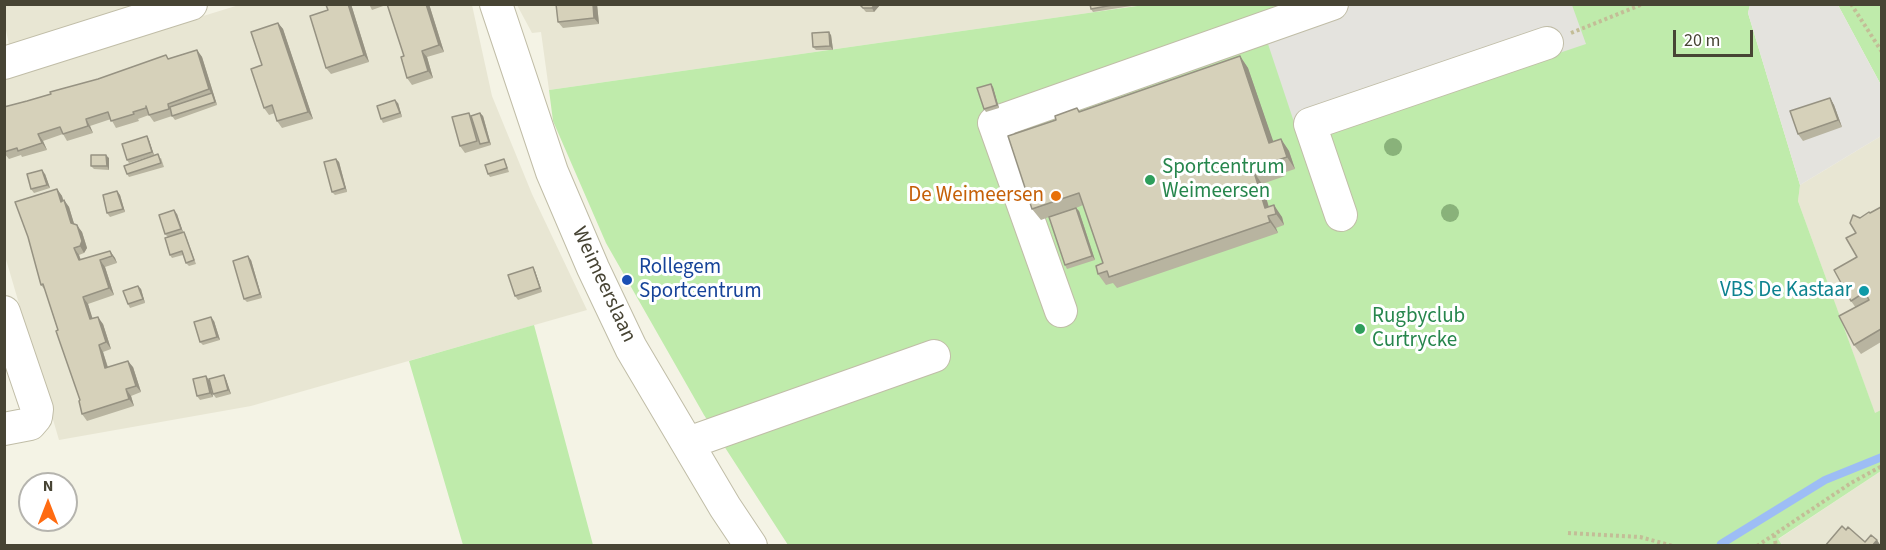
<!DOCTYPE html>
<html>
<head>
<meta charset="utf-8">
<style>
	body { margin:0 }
	#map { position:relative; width:1886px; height:550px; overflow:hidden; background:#f4f3e5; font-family:"Source Sans 3",sans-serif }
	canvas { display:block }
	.frame { position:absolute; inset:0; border:6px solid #474434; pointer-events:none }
	.north { position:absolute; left:18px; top:472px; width:60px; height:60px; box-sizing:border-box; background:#fff; border:2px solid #b5b4ae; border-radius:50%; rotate:0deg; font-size:16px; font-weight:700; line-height:24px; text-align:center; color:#474434 }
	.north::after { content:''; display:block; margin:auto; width:21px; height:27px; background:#ff6b11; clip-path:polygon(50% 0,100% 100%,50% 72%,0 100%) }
	.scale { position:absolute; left:1673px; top:30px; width:80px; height:27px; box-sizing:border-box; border:3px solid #474434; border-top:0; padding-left:8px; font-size:18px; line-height:21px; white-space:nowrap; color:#474434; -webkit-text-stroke:4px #fff; paint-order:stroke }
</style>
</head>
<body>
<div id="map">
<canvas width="1886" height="550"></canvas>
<div class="frame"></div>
<div class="north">N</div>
<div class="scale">20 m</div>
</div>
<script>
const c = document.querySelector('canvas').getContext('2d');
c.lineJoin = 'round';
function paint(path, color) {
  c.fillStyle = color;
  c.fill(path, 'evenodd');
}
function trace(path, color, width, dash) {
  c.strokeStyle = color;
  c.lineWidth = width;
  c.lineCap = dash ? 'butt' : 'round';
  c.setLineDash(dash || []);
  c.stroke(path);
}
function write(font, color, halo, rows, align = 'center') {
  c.font = font + ' "Source Sans 3",sans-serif';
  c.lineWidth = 6;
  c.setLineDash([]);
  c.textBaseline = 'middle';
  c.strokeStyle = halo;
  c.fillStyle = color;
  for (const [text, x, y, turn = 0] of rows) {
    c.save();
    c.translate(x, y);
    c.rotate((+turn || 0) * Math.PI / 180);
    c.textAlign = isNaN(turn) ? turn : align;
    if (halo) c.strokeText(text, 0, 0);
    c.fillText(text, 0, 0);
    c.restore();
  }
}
const residential = new Path2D(`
	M4 5H139L9 45 5 25Z
	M239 5H472L492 96 532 194 587 310 251 406 59 440 5 256V77Z
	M517 5H1144L549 90 541 32 532 33Z
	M1881 136 1882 410 1875 414 1798 201 1800 185Z
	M1881 471V545H1783L1777 540Z`);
const green = new Path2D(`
	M1144 5H1750L1748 13 1800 185 1798 201 1875 413 1881 410V471L1778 539 1782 545H788L704 415 606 243 553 121 549 90Z
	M1838 5H1881V85Z
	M534 325 593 545H463L409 361Z`);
const parking = new Path2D(`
	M1305 4 1572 5 1586 44 1300 140 1260 20Z
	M1750 5H1838L1881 85V136L1800 185 1748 13Z`);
const stream = new Path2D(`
	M1721 544 1825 480 1882 457`);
const path = new Path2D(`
	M1851 4 1882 52
	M1571 33 1643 4
	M1568 533 1640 537 1673 546
	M1774 535 1776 546
	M1757 546 1851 483 1882 466`);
const minor = new Path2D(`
	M496 4 552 172 593 268 631 348 725 507 751 546
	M4 63 191 4
	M1341 215 1310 124 1547 43
	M1061 311 994 123 1332 4
	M4 312 37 409 36 417 30 424 4 429
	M688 443 934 356`);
const trees = [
	[1393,147],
	[1450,213]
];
const wall = new Path2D(`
	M328 4H351L369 62 331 74 326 68Z
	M369 4H386V5L372 10Z
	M387 4H429L444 52 427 57 433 78 412 85 407 78 404 56Z
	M556 4H597L599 24 563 28 558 22Z
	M859 4H880V5L874 12H866Z
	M1090 4H1144L1093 12 1091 9Z
	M278 23 283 29 313 119 282 128 277 121 275 113 269 115 264 108 262 65Z
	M831 35 833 50H816L813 47Z
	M197 50 202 57 217 105 175 120 172 116 154 122 149 115 138 119 139 121 116 128 111 119 90 126 93 133 67 141 63 134 43 141 47 150 22 157 21 155 9 159 4 153V107L27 101Z
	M1240 56 1248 68 1273 142 1281 139 1289 151 1295 169 1283 173 1285 176 1262 184 1269 207 1282 217 1284 225 1276 228 1278 233 1117 288 1113 283 1106 285 1098 274 1103 263 1083 205 1076 208 1079 211 1095 260 1067 269 1065 265 1049 217 1041 220 1032 209 1056 120 1077 108 1080 111Z
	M993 87 999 108 986 112 984 109Z
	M1830 98 1834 105 1842 127 1803 141 1798 134Z
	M398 103 402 117 383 123 381 119Z
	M469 113 471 116 480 113 483 116 491 145 465 153 460 146Z
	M147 136 149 140 154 155 129 163 127 160Z
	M109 158V170L94 169 91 166Z
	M161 158 164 167 129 177 127 174Z
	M336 159 339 162 347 192 335 195 332 192Z
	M506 163 509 172 490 177 488 174Z
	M45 174 50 188 34 193 31 189Z
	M57 189 62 196 63 201 64 200 69 207 74 224 82 232 87 248 84 253 79 255 81 260 110 251 115 258 117 263 105 267 114 295 88 304 92 319 103 324 111 349 103 352 108 367H133L141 392 131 396 134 406 87 421 82 414 80 400 45 290 41 285 28 237Z
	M117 191 120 195 125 212 110 217 107 213Z
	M1881 207V342L1861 354 1854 345 1856 308 1851 301 1857 257 1856 233 1860 218Z
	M177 214 183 232 186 236 196 264 189 266 186 263 183 255 172 258 170 255 168 237 165 234Z
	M251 260 262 298 247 302 244 299Z
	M535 271 542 292 518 300 515 296Z
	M138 286 141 289 145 303 130 308 128 304Z
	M214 321 220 340 203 345 200 342Z
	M224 375 226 379 231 394 216 398 213 394Z
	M209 380 213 397 200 400 197 396Z`);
const shadedWall = new Path2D(`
	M348 4H351L369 62 364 55Z
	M426 4H429L444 52 439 45Z
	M593 4H597L599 24 594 18Z
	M875 4H880V5L874 12 872 8Z
	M278 23 283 29 313 119 308 112Z
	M829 32 831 35 833 50 830 46Z
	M197 50 202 57 217 105 209 89Z
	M422 51 427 57 433 78 428 71Z
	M1240 56 1248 68 1278 155 1269 143Z
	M991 84 993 87 999 108 997 105Z
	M1830 98 1834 105 1842 127 1838 120Z
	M395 100 398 103 402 117 400 113Z
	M480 113 483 116 491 145 489 142Z
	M86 119 90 126 93 133 88 126Z
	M38 134 43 141 47 150 42 143Z
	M147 136 149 140 154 155 152 152Z
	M1281 139 1289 151 1295 169 1287 157Z
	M106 155 109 158V170L107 166Z
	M336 159 339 162 347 192 345 188Z
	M42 170 45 174 50 188 47 185Z
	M1254 172 1262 184 1271 215 1265 208Z
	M57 189 62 196 66 209 61 202Z
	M117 191 120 195 125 212 123 209Z
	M64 200 69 207 76 230 71 223Z
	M1274 205 1282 217 1284 225 1276 214Z
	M1076 208 1079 211 1095 260 1092 256Z
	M174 210 177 214 183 232 181 229Z
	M1268 216 1276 228 1278 233 1270 222Z
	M77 225 82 232 87 248 84 253 80 246Z
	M74 248 79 255 83 267 79 260Z
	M110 251 115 258 117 263 112 256Z
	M248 256 251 260 262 298 260 294Z
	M100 260 105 267 114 295 109 288Z
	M533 267 535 271 542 292 540 288Z
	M138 286 141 289 145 303 143 299Z
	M83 297 88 304 95 326 90 319Z
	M98 317 103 324 111 349 106 342Z
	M211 317 214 321 220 340 217 337Z
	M99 345 103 352 110 375 105 368Z
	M128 361 133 367 141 392 136 386Z
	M224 375 226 379 231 394 228 390Z
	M206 376 209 380 213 397 210 393Z
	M126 389 131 396 134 406 129 399Z
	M1877 540 1881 546H1872Z`);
const building = new Path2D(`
	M328 4H348L364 55 326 68 310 16 328 10 326 5Z
	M387 4H426L439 45 422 51 428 71 407 78 401 57 404 56Z
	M556 4H593L594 18 558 22Z
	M859 4H875L872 8H863Z
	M1090 4H1118L1091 9Z
	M278 23 308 112 277 121 272 105 264 108 251 69 262 65 251 32Z
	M829 32 830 46 813 47 812 33Z
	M197 50 209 89 168 104 169 109 149 115 146 106V108L133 112 134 114 111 121 108 112 86 119 88 126 63 134 60 127 38 134 42 143 18 151 17 148 4 152V107L27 101 51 94 50 92 98 79 166 55 168 59Z
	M1240 56 1269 143 1281 139 1287 157 1275 161 1277 165 1254 172 1265 208 1274 205 1276 214 1268 216 1270 222 1109 277 1107 271 1098 274 1096 266 1103 263 1079 193 1032 209 1008 136 1056 120 1055 116 1077 108 1079 112Z
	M991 84 997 105 984 109 977 88Z
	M212 93 215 102 172 116 170 107Z
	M1830 98 1838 120 1798 134 1790 111Z
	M395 100 400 113 381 119 377 106Z
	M469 113 477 141 460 146 452 117Z
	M480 113 489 142 480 144 471 116Z
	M147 136 152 152 127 160 122 144Z
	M158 154 161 163 127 174 124 166Z
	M91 155H106L107 166H91Z
	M336 159 345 188 332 192 324 162Z
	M504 159 507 168 488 174 485 165Z
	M42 170 47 185 31 189 27 174Z
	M57 189 61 202 64 200 71 223 77 225 82 241 80 246 74 248 79 260 110 251 112 256 100 260 109 288 83 297 90 319 98 317 106 342 99 345 105 368 128 361 136 386 126 389 129 399 82 414 79 401 80 400 56 331 58 330 43 284 41 285 28 237 15 202Z
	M117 191 123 209 107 213 103 195Z
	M1881 207V329L1854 345 1839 316 1869 300 1865 292 1851 301 1834 270 1857 257 1846 238 1856 233 1850 223 1853 215 1860 218 1869 212 1870 213Z
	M1076 208 1092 256 1065 265 1049 217Z
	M174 210 181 229 165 234 159 215Z
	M184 232 194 260 186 263 182 251 170 255 165 238Z
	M248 256 260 294 244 299 233 261Z
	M533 267 540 288 515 296 508 275Z
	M138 286 143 299 128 304 123 291Z
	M211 317 217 337 200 342 194 322Z
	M224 375 228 390 213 394 209 379Z
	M206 376 210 393 197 396 193 379Z
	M1842 526 1846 530 1848 527 1865 542 1871 535 1877 540 1872 546H1825Z`);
const markers = [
	[1150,180,6,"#2e9e5b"],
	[1056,196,6,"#e8710a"],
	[627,280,6,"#1a4fb4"],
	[1864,291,6,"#0f9aa8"],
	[1360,329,6,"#2e9e5b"]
];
const leisureNames = [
	["Sportcentrum",1162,168],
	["Weimeersen",1162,192],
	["Rugbyclub",1372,317],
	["Curtrycke",1372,341]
];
const foodNames = [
	["De Weimeersen",1044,196]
];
const transitNames = [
	["Rollegem",639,268],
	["Sportcentrum",639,292]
];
const streetNames = [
	["Weimeerslaan",603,285,65]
];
const cultureNames = [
	["VBS De Kastaar",1852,291]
];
paint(residential, '#e8e6d3');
paint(green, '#bfebab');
paint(parking, '#e4e3de');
trace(stream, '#9dbdf5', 8);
trace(minor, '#c0bda7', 34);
trace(path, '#c3bd97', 4, [3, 3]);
trace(minor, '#fff', 32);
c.fillStyle = '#89b27a';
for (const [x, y] of trees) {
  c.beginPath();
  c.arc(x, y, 9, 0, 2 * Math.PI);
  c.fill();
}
paint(wall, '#b8b4a0');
paint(shadedWall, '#969282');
paint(building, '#d6d1ba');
trace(building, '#969282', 1.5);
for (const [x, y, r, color] of markers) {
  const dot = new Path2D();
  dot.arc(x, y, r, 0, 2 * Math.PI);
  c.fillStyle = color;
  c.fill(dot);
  trace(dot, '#fff', 2);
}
write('21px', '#27864d', '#fff', leisureNames, 'left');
write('21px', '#c56008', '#fff', foodNames, 'right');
write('21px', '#164399', '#fff', transitNames, 'left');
write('21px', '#474434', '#fff', streetNames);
write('21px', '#0d838f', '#fff', cultureNames, 'right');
</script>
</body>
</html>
